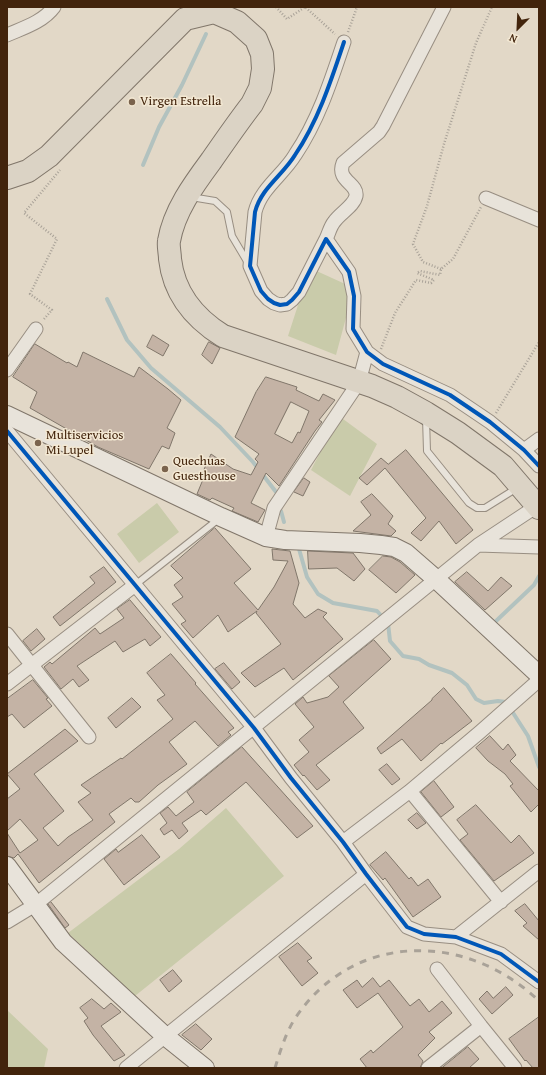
<!DOCTYPE html>
<html>
<head>
<meta charset="utf-8">
<style>
	body { margin:0 }
	#map { position:relative; width:546px; height:1075px; overflow:hidden; background:#e2d8c7; font-family:"Gentium Book Plus",serif }
	canvas { display:block }
	.frame { position:absolute; inset:0; border:8px solid #42240c; pointer-events:none }
	.north { position:absolute; left:498px; top:8px; width:40px; height:40px; -webkit-text-stroke:3px #f3e8d3; paint-order:stroke; rotate:204deg; font-size:11px; font-weight:700; line-height:16px; text-align:center; color:#42240c }
	.north::after { content:''; display:block; margin:auto; width:14px; height:18px; background:#42240c; clip-path:polygon(50% 0,100% 100%,50% 72%,0 100%) }
</style>
</head>
<body>
<div id="map">
<canvas width="546" height="1075"></canvas>
<div class="frame"></div>
<div class="north">N</div>
</div>
<script>
const c = document.querySelector('canvas').getContext('2d');
c.lineJoin = 'round';
function paint(path, color) {
  c.fillStyle = color;
  c.fill(path, 'evenodd');
}
function trace(path, color, width, dash) {
  c.strokeStyle = color;
  c.lineWidth = width;
  c.lineCap = dash ? 'butt' : 'round';
  c.setLineDash(dash || []);
  c.stroke(path);
}
function write(font, color, halo, rows, align = 'center') {
  c.font = font + ' "Gentium Book Plus",serif';
  c.lineWidth = 3;
  c.setLineDash([]);
  c.textBaseline = 'middle';
  c.strokeStyle = halo;
  c.fillStyle = color;
  for (const [text, x, y, turn = 0] of rows) {
    c.save();
    c.translate(x, y);
    c.rotate((+turn || 0) * Math.PI / 180);
    c.textAlign = isNaN(turn) ? turn : align;
    if (halo) c.strokeText(text, 0, 0);
    c.fillText(text, 0, 0);
    c.restore();
  }
}
const green = new Path2D(`
	M310 268 354 288 336 355 288 336Z
	M339 416 377 444 350 496 311 470Z
	M157 503 179 532 139 563 117 534Z
	M226 808 284 876 135 996 68 933 179 849Z
	M7 1010 48 1049 44 1068H7Z`);
const stream = new Path2D(`
	M143 165 159 127 182 85 206 34
	M107 299 127 340 151 368 220 427 253 462 276 492
	M281 511 284 522
	M299 549 307 577 318 594 333 603 377 611 388 623 390 641 403 656 419 659 429 665 452 673 467 685 476 699 484 703 498 701 506 702 528 736 539 767
	M495 622 534 585 539 576`);
const building = new Path2D(`
	M153 335 169 345 163 356 147 347Z
	M209 342 220 348 212 364 202 355Z
	M35 344 67 363 68 362 77 367 83 352 134 377 139 367 168 389 181 400 167 428 175 433 169 449 162 446 149 469 98 447 30 408 37 392 13 377Z
	M266 377 297 387 296 390 319 401 323 394 335 400 319 420 322 422 315 431 279 486 266 473 251 503 265 510 258 522 232 511 234 508 212 498 210 500 197 494 204 477 201 476 211 454 233 469 251 475 258 462 255 459 259 454 235 437 256 392ZM291 402 309 411 300 433 298 432 292 443 275 434Z
	M406 450 473 530 456 544 439 521 421 541 411 533 426 518 385 468 367 485 359 478 381 458 388 464Z
	M304 478 310 482 303 496 294 492Z
	M372 494 393 516 388 524 396 531 391 536 353 531 371 515 361 502Z
	M215 528 251 569 234 583 258 610 274 587 288 561 273 560 272 549 290 551 299 583 293 604 305 618 318 609 327 613 323 617 343 639 293 680 284 668 255 687 241 673 281 644 256 613 257 611 228 632 218 615 193 638 181 624 186 621 172 604 183 597 174 585 183 578 171 566Z
	M308 551 353 553 365 569 354 581 337 568 309 569Z
	M383 556 391 557 400 562 415 575 396 593 369 570Z
	M104 567 116 582 60 626 53 617 95 583 90 577Z
	M467 572 488 591 501 577 512 586 485 610 455 582Z
	M130 600 161 637 150 646 145 639 123 652 115 641 77 666 89 680 79 687 73 679 61 689 44 667 50 662 52 664 95 628 100 634 124 618 117 609Z
	M37 629 45 639 31 651 23 641Z
	M374 640 391 659 343 702 364 728 316 765 330 780 317 790 304 775 303 776 294 765 309 752 299 740 314 727 295 704 303 697 307 703 328 697 339 687 329 676Z
	M171 654 196 683 195 684 234 728 228 732 231 735 218 746 195 721 169 742 187 764 158 785 139 802H135L131 798 109 814 115 822 39 883 18 854 14 858 7 856V833L20 853 38 840 20 819 7 831V799L20 789 7 774 65 729 78 741 34 774 64 811 43 828 58 846 68 837 93 820 78 802 91 793 81 785 121 758 122 759 173 719 157 700 165 695 147 673Z
	M224 663 240 682 232 689 215 669Z
	M33 680 48 698 46 699 52 706 24 728 12 714 7 717V699Z
	M444 688 472 721 442 744 441 743 421 761 402 739 381 754 377 748 432 700V699Z
	M132 698 141 707 116 728 108 718Z
	M490 736 503 750 508 744 516 755 510 761 539 791V804L531 812 510 786 513 784 505 774 488 761 476 748Z
	M242 747 313 826 297 838 246 782 206 815 201 810 182 823 188 831 179 839 172 830 164 835 160 829 167 823 160 813 168 807 176 816 194 802 187 792Z
	M387 764 400 779 392 785 379 770Z
	M434 781 454 807 441 817 421 792Z
	M476 805 511 843 519 835 534 853 494 881 460 840 468 834 457 820Z
	M417 813 426 823 417 829 408 820Z
	M142 835 160 857 124 885 104 859 116 849 118 852Z
	M386 852 409 879 411 877 418 886 428 879 441 897 413 917 385 878 383 880 370 865Z
	M51 902 69 925 65 928 48 904Z
	M525 904 539 921V940L523 926 527 923 515 911Z
	M298 943 312 958 307 961 318 973 302 986 279 957Z
	M173 970 182 981 169 992 160 980Z
	M373 978 380 987 389 980 410 1006 419 999 429 1012 442 1001 452 1013 429 1032 435 1038 418 1055 423 1061 420 1068H367L360 1059 371 1050 373 1053 403 1027 378 993 357 1008 343 990 357 980 362 987Z
	M506 987 513 995 492 1014 479 999 487 991 493 998Z
	M92 999 104 1009 111 1003 121 1012 101 1026 125 1055 114 1061 93 1035 84 1021 88 1018 80 1008Z
	M539 1017V1068H533L526 1060 525 1061 509 1039Z
	M196 1024 212 1039 201 1050 182 1035Z
	M468 1047 479 1059 469 1068H442Z`);
const path = new Path2D(`
	M276 7 287 19 305 7 335 34
	M348 32 357 7
	M441 269 423 262 413 244 427 206 444 144 476 43 492 7
	M44 319 52 310 30 294 57 239 24 213 60 170
	M381 349 395 313 416 280 431 283 434 280 417 273 420 271 440 275 441 269 453 259 481 207
	M496 413 539 342`);
const lane = new Path2D(`
	M191 197 215 201 227 212 232 236 248 263
	M426 418 427 451 469 503 477 508H485L517 488
	M135 585 220 518`);
const street = new Path2D(`
	M7 35C23 28 43 22 54 7
	M344 42C331 81 318 121 295 155 283 175 261 188 255 212L250 266 261 291 268 299 274 303 280 305 287 304 292 300 299 292 326 239 349 272 354 296 353 329 367 352 383 364 450 395 490 422 524 450 539 466
	M486 198 539 220
	M326 239C329 233 330 227 334 222 340 213 354 206 356 196 358 183 336 181 343 163L379 132 383 126 444 7
	M7 370 36 329
	M7 431 254 728 291 778 343 842 366 874 407 927 424 934 456 937 501 954 539 982
	M524 450 539 439
	M266 537 274 508 359 382 367 352
	M478 545 539 547
	M7 634 89 737
	M7 684 135 585
	M410 791 501 902
	M343 842 410 791 480 732 539 680
	M7 922 35 905 478 545 537 506
	M456 937 539 871
	M437 969 481 1026 515 1068
	M126 1068 366 874
	M428 1068 481 1026`);
const secondary = new Path2D(`
	M7 415 221 517 266 537 285 540 360 543 381 545 394 547 406 553 437 580 539 675
	M7 866 63 942 165 1036 205 1068`);
const highway = new Path2D(`
	M7 178 28 171 49 156 185 19 214 12 237 22 256 39 262 54 263 69 260 88 252 104C238 122 225 141 211 161 194 184 174 211 169 241 168 246 170 253 170 259 174 294 194 318 223 336L372 386 397 397 426 413 458 433 503 466 539 508`);
const rail = new Path2D(`
	M275 1068C280 1052 285 1035 294 1020 352 931 466 931 539 1001`);
const cycleway = new Path2D(`
	M344 42C331 81 318 121 295 155 283 175 261 188 255 212L250 266 261 291 268 299 274 303 280 305 287 304 292 300 299 292 326 239 349 272 354 296 353 329 367 352 383 364 450 395 490 422 524 450 539 466
	M7 431 254 728 291 778 343 842 366 874 407 927 424 934 456 937 501 954 539 982`);
const markers = [
	[132,102,4,"#7a634d"],
	[38,443,4,"#7a634d"],
	[165,469,4,"#7a634d"]
];
const poiNames = [
	["Virgen Estrella",140,102],
	["Multiservicios",46,436],
	["Mi Lupel",46,451],
	["Quechuas",173,462],
	["Guesthouse",173,477]
];
paint(green, '#c9cbaa');
trace(stream, '#b2c2bf', 4);
paint(building, '#c4b3a5');
trace(building, '#80766a', 1);
trace(lane, '#988e82', 8);
trace(street, '#988e82', 15);
trace(secondary, '#80766a', 20);
trace(highway, '#80766a', 24);
trace(path, '#a9a298', 2.5, [1, 2]);
trace(lane, '#e8e3da', 6);
trace(street, '#e8e3da', 13);
trace(secondary, '#e8e3da', 18);
trace(highway, '#dbd3c5', 22);
trace(rail, '#a9a298', 3, [7, 7]);
trace(cycleway, '#0057b8', 4);
for (const [x, y, r, color] of markers) {
  const dot = new Path2D();
  dot.arc(x, y, r, 0, 2 * Math.PI);
  c.fillStyle = color;
  c.fill(dot);
  trace(dot, '#f3e8d3', 1.5);
}
write('13px', '#42240c', '#f3e8d3', poiNames, 'left');
</script>
</body>
</html>
